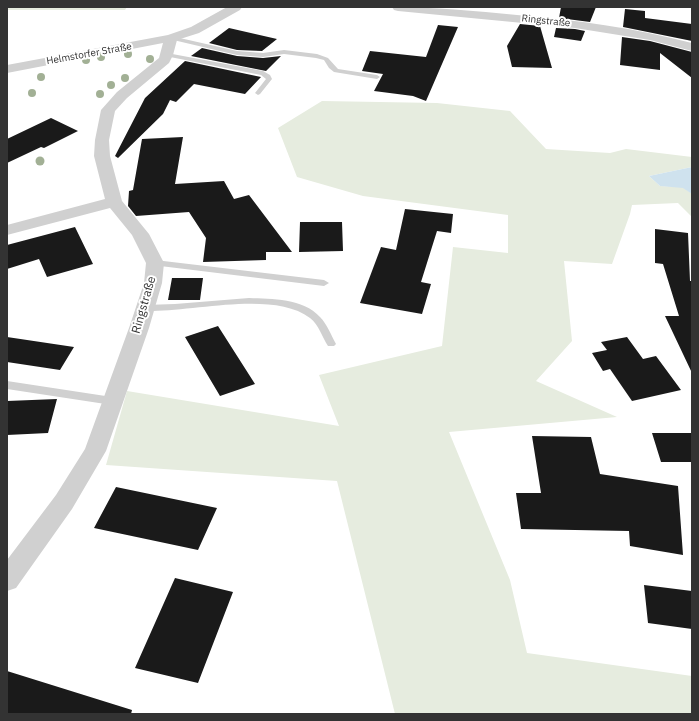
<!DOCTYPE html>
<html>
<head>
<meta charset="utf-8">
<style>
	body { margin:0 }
	#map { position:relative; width:699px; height:721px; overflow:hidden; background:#fff; font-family:"IBM Plex Sans",sans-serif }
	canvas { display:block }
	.frame { position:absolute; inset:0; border:8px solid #333; pointer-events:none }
</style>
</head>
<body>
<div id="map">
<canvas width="699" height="721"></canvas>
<div class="frame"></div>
</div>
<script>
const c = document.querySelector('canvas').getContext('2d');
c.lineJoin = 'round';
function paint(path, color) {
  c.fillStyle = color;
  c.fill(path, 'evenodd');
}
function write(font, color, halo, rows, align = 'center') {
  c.font = font + ' "IBM Plex Sans",sans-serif';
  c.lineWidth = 4;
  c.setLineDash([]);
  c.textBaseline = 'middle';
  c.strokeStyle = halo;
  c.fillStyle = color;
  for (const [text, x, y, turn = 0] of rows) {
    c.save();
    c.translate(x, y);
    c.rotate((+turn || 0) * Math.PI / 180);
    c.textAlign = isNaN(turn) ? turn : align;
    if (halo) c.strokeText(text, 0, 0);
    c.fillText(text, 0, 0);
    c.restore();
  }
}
const green = new Path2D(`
	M7 7H127L125 10H7Z
	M322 101 437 103 510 111 546 149 610 153 626 149 692 157V167L649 176 660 186 683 187 692 194V217L678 203 632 205 630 214 612 264 564 261 572 341 536 381 617 417 449 432 510 580 527 653 692 676V714H395L337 481 106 465 127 391 339 426 319 375 442 346 453 247 508 253V215L363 196 297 177 278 128Z`);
const water = new Path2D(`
	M692 167V194L683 188 660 186 649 176Z`);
const building = new Path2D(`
	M561 7H596L590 22 559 18Z
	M625 9 645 11V18L692 24V41L623 27Z
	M520 24 540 26 552 68 512 67 507 46Z
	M438 25 458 27 426 101 413 96 374 91 383 74 362 71 370 51 426 57Z
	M229 28 277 39 262 51H265H263L237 50 209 43Z
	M556 28 575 29 585 31 581 41 554 37Z
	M622 37 650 41 692 52V78L660 53V70L620 65Z
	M202 48 237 56 263 58 281 56 266 71 191 56Z
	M185 61 261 77 245 94 194 84 176 102 170 100 163 114 118 158 115 156 145 98Z
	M51 118 78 131 44 148 41 147 7 163V139Z
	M183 137 175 184 224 181 234 199 249 195 292 252H266V260L203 262 206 238 189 212 136 216 128 206 129 191 133 190 142 139Z
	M405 209 453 214 451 233 437 231 421 282 431 284 422 314 360 303 381 247 396 250Z
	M300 222H342L343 251 299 252Z
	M75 227 93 264 47 277 39 259 7 269V245Z
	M655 229 688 233 690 281H692V373L665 316H679L663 264 655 263Z
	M172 278H203L200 300H168Z
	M218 326 255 384 220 396 185 337Z
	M7 337 74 347 60 370 7 362Z
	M627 337 643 359 656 356 681 390 632 401 610 369 603 371 592 353 607 350 601 342Z
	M57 399 48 433 7 435V401Z
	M652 433H692V462H661Z
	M532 436 591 437 600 474 678 486 683 555 630 546 629 531 521 529 516 493H541Z
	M116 487 217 508 198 550 94 528Z
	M175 578 233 592 198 683 135 668Z
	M644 585 692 591V629L648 623Z
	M7 671 132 710 131 714H7Z`);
const service = new Path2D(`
	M171 36 237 51 263 53 284 50 317 54 328 58 338 69 377 75 380 77 377 79 334 72 329 68 324 60 316 58 284 54 263 57 237 55 169 39V37Z
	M167 53 263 71 270 75 272 79 260 94 258 95 255 93 266 79 261 75 165 56 164 55Z
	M155 260 324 280 329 283 324 286 152 265 151 263 152 261Z
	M249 298C272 299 303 298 320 317 327 324 331 335 336 344L334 346H328C322 337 319 325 310 318 274 291 197 311 153 311H145L140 308 145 305 175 304Z
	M7 381 112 397 116 398 117 401 116 404 112 405 7 389Z`);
const minor = new Path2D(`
	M227 7H242L240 10 199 33 177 40 173 55 169 63 127 98 115 111 109 140 110 156 122 201 149 234 164 263 162 283 149 328 106 451 72 509 16 588 7 591V560L56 495 85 449 129 328 144 283 146 263 132 235 110 208 7 235V225L105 199 94 156 95 140 101 110 117 92 159 58 163 43 7 73V65L168 35 191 27Z
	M392 7C434 7 475 11 517 15 576 20 634 28 692 43V51L650 40 575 28 398 11 394 10Z`);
const trees = [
	[128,54,4],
	[101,57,4],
	[150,59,4],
	[86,60,4],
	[41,77,4],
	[125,78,4],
	[111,85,4],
	[32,93,4],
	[100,94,4],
	[40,161,4.5]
];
const farStreetnames = [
	["Ringstraße",546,21,6],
	["Helmstorfer Straße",89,54,-10]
];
const streetNames = [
	["Ringstraße",144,305,-74]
];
paint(green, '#e6ecdf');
paint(water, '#cfe2ee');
paint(building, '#1a1a1a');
paint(service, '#d0d0d0');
paint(minor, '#d0d0d0');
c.fillStyle = '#a2b095';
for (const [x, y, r] of trees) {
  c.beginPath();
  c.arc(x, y, r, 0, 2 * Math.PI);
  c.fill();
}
write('10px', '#333', '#fff', farStreetnames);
write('12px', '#333', '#fff', streetNames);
</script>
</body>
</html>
